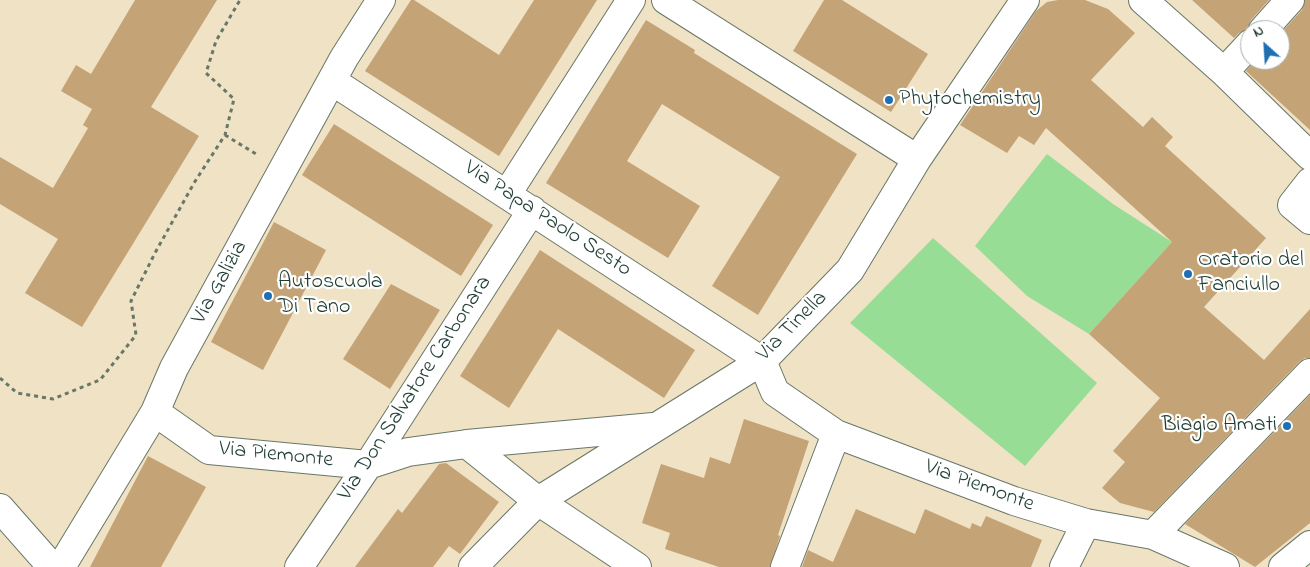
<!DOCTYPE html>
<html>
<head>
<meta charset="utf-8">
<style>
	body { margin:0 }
	#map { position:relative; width:1310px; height:567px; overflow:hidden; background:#f0e2c5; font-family:"Indie Flower",sans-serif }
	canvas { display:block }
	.north { position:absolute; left:1240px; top:20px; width:50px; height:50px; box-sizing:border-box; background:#fff; border:1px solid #a5b1ae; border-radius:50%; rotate:334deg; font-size:14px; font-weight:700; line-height:20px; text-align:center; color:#1f3d34 }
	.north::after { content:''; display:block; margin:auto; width:18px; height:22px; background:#1f6fb2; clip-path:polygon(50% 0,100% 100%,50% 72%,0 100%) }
</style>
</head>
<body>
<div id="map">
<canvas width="1310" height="567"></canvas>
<div class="north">N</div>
</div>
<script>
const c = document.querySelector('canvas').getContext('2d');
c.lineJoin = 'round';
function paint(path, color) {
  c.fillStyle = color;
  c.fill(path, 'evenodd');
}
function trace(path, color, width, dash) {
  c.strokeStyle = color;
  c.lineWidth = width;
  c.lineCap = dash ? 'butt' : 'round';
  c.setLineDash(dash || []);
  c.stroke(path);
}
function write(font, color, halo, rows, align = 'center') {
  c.font = font + ' "Indie Flower",sans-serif';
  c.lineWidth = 4.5;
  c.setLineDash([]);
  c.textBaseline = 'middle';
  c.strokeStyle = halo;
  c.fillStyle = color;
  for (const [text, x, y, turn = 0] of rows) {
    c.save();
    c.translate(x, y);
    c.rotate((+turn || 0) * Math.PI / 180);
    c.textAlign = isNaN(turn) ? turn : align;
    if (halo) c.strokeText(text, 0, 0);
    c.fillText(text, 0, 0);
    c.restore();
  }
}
const green = new Path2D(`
	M1047 154 1113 204 1172 242 1089 334 1027 296 975 246Z
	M933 238 1097 383 1025 466 850 323Z`);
const building = new Path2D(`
	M135 0H217L151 107 199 136 82 327 25 293 58 239 0 204V157L53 188 88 128 83 125 92 109 61 91 76 65 91 74Z
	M411 0H414L499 55 534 0H597L499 156 365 71Z
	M824 0H842L928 54 891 112 793 51Z
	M1058 0H1085L1108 9 1135 33 1091 80 1143 127 1152 117 1173 137 1165 146 1266 238 1204 307 1264 360 1310 309V358H1305L1299 362 1154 512 1120 503 1102 488 1125 462 1113 451 1160 398 1089 334 1172 242 1046 128 1034 145 1019 136 1007 153 960 125 1036 11 1047 2Z
	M1192 0H1269L1251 20 1248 29 1239 33 1234 38Z
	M1305 0H1310V130L1246 71 1256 60H1280V34L1302 10Z
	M646 20 695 50 694 53 857 154 758 315 712 286 780 177 662 104 627 161 700 206 668 258 546 183Z
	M334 124 493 225 461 276 302 175Z
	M274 222 326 250 263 370 211 342Z
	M540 250 695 350 664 398 558 329 509 408 460 376Z
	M391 284 440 310 390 389 343 359Z
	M1310 395V523L1255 567 1185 524Z
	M744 419 809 441 778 535 780 536 770 567H719L665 549 670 533 642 523 661 464 704 478 710 457 730 464Z
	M148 456 206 487 161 567H90Z
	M446 463 499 502 460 554 449 546 433 567H355L398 509 402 513 439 464Z
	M856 509 915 534 925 509 970 529 972 523 981 527 986 516 1042 540 1031 567H802L808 550 833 562Z`);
const path = new Path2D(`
	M225 135 256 154
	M0 378 17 393 53 399 100 380 136 335 131 301 155 253 194 183 225 135 234 99 206 73 216 41 240 0`);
const street = new Path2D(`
	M666 0 917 159
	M1143 0 1224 72 1310 156
	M1263 30 1290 0
	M1224 72 1250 44
	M332 81 762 361 775 392 836 434 1014 501 1086 523 1153 535 1225 567
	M1310 182 1292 205 1310 220
	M507 194 631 0
	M155 412 209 450 368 465 408 452 467 444 653 427
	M467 444 538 501 637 567
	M0 508 52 567
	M1153 535 1310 373
	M61 567 155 412 174 368 344 58 381 0
	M299 567 368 465 532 210
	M473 567 538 501 762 361 850 270 917 159 1025 0
	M785 567 836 434
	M1064 567 1086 523
	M1283 567 1310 545`);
const markers = [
	[889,100,5,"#1f6fb2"],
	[1188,274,5,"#1f6fb2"],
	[268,296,5,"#1f6fb2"],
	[1287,426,5,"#1f6fb2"]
];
const poiNames = [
	["Phytochemistry",899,100],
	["Oratorio del",1198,261],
	["Fanciullo",1198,286],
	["Autoscuola",278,283],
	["Di Tano",278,308],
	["Biagio Amati",1277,426,"right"]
];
const streetNames = [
	["Via Papa Paolo Sesto",547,220,33],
	["Via Galizia",221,283,-61],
	["Via Tinella",793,327,-45],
	["Via Don Salvatore Carbonara",416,389,-57],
	["Via Piemonte",276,456,6],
	["Via Piemonte",979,487,20]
];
paint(green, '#98dd96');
paint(building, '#c4a376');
trace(street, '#687767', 30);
trace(path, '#687767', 3, [4, 4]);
trace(street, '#fff', 28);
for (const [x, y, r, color] of markers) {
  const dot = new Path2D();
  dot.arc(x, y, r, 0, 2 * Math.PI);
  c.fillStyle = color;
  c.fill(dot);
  trace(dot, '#fff', 2);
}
write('22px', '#1f3d34', '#fff', poiNames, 'left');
write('22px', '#1f3d34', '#fff', streetNames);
</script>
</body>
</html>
